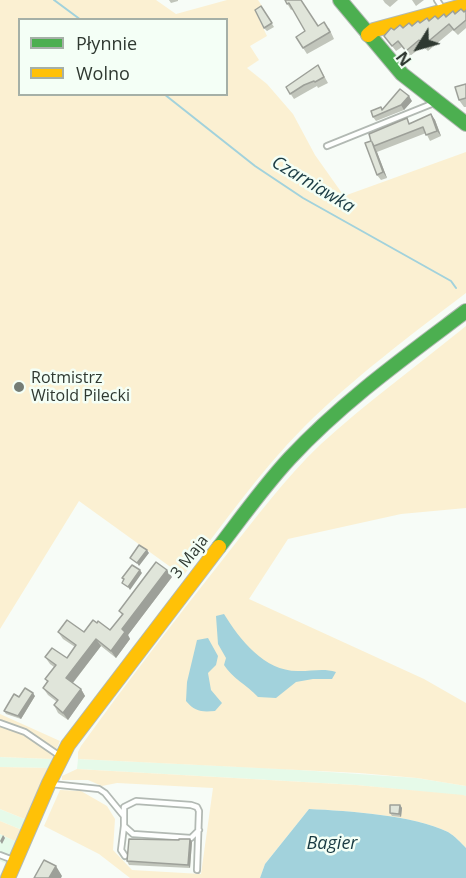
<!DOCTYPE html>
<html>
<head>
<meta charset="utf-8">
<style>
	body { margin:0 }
	#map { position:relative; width:466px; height:878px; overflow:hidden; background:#f7fcf7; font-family:"Open Sans",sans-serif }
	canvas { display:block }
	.legend { position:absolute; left:18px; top:18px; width:210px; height:78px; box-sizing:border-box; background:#f4fff6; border:2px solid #a5b0a7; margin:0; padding:8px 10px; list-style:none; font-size:18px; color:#2f3931 }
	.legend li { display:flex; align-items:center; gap:12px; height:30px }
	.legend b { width:30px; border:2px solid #a5b0a7 }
	.north { position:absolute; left:388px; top:18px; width:60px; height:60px; -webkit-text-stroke:4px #f4fff6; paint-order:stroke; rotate:233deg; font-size:16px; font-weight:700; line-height:24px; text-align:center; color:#2f3931 }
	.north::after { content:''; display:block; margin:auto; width:21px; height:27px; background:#2f3931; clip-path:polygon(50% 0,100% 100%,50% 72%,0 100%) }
</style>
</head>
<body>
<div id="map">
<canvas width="466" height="878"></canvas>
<ul class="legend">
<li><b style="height:8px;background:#4caf50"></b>Płynnie</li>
<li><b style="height:8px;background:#ffc107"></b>Wolno</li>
</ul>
<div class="north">N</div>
</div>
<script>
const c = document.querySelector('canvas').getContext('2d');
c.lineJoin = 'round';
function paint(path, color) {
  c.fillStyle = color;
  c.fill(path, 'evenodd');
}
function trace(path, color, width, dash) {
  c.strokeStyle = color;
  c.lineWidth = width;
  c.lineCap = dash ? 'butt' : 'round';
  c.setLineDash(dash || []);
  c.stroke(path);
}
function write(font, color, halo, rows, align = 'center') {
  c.font = font + ' "Open Sans",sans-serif';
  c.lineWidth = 5;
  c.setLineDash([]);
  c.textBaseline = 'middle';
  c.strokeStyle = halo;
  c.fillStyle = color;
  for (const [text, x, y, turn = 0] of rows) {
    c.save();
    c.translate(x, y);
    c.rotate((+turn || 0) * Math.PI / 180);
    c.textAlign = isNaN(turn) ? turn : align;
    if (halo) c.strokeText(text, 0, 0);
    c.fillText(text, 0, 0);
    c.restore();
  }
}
const built = new Path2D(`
	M0 757 52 759 50 768 0 767Z
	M78 759 285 769 417 778 466 786V796L356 785 77 769Z
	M0 809 27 820 22 830 0 821Z
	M0 834 17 842 7 864 0 861Z`);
const green = new Path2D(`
	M0 0H156L176 14 227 0H258L262 6 255 11 267 36 250 46 259 60 247 68 267 84 293 114 315 155 344 196 466 152V293C412 334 352 379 304 427 259 472 222 526 183 576L79 501 0 629ZM20 20H226V94H20Z
	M466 326V508L401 514 288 539 249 599 424 679 466 703V786L417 778 359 773 78 759V752L81 746C127 682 175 620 224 558 255 519 285 478 321 444 367 402 418 365 466 326Z
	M0 714 60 741 52 759 0 757Z
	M0 767 50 768 27 820 0 809Z
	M77 769 356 785 463 795 466 796V848C461 843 455 836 448 832 413 815 349 811 309 809L265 864 260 878H130L99 854 44 826 60 790 81 791 107 806 115 819 113 850 132 870 201 874 213 788 117 783 102 786 88 780H62V776Z
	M0 821 22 830 17 842 0 834Z`);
const water = new Path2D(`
	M224 614C240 640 265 672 299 671 313 671 324 668 336 672L332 679H313L296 682 276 698 258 697C247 685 232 678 224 665L226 658 218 644 216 616Z
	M208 638 218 656 216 665 208 673 211 690 222 703 215 711C202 712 195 712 186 701L187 682 197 640Z
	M309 809C349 811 413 815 448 832 455 836 461 843 466 848V878H260L265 864Z`);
const stream = new Path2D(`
	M54 0 81 20
	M164 94 255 166 303 198 451 281 456 288`);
const lane = new Path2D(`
	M437 0 443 9
	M327 146 434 103
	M0 723 25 732 60 756
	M51 784 99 789 105 793 123 815
	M124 826 121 850 125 856
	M0 855 13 860
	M197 870 199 811 197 807 191 805 136 801 124 807V826L133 834 191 838 199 830`);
const fast = new Path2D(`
	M340 0 402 74 466 124
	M219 547C242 517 264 486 290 458 342 402 405 357 466 311`);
const slow = new Path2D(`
	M368 35 374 30 466 5
	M8 878 49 783 68 745 219 547`);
const wall = new Path2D(`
	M169 0H178V1L171 3Z
	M285 0 318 26 329 28 334 39 307 54 296 37 305 31 293 9 291 10Z
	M383 0H398L390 7 385 3Z
	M412 0H424L416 6Z
	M261 6 274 27 267 31 264 28Z
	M466 10V28L458 35 453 30 428 51 423 46 410 56 402 47 396 51 384 36 394 30 464 12Z
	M318 65 328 83 318 88 317 86 308 91 294 99 286 87Z
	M466 84V107H464L459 100Z
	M412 101 404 110 376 121 373 117 381 107 383 109Z
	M431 114 435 120 441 136 430 141 426 133 377 152 387 178 381 180 377 175 365 143Z
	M172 577 128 635 130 639 116 658 101 646 73 683 81 689 85 696 68 720 58 713 54 705 57 702 48 695 43 688 47 682 45 679 54 667 50 664 45 657 67 658 75 647 63 639 58 632H84L97 623 110 630 122 615 119 611Z
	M35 696 21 719 6 714 4 711 19 697Z
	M400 805 402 808 401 817 392 816 390 813Z
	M192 842 190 868 129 865 127 861Z`);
const shadedWall = new Path2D(`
	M409 96 412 101 404 110 401 105Z
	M431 114 435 120 441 136 437 131Z
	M374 146 377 152 387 178 383 172Z
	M147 550 149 553 139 566 137 563Z
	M140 570 142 573 130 590 128 587Z
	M167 570 172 577 128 635 130 639 116 658 111 651 122 629Z
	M96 639 101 646 71 685 66 678Z
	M81 689 85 696 68 720 63 713Z
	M33 693 35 696 21 719 18 716Z
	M400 805 402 808 401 817 399 814Z
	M3 835 5 838 2 844 0 841Z
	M190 839 192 842 190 868 188 865Z
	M56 866 62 876 61 878H49Z`);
const building = new Path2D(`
	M285 0H301L318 26 324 22 330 32 303 48 296 37 305 31 289 3 287 4Z
	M261 6 272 23 264 28 255 10Z
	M461 9 464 12 466 10V20L454 30 449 24 424 45 419 40 406 51 398 41 392 46 384 36 391 28 394 30 400 25 403 28 409 23 412 26 418 21 420 23 427 18 429 21 435 16 438 19 444 14 446 17 453 11 455 14Z
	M318 65 324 77 315 82 314 81 304 85 290 94 286 87Z
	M466 84V98L459 100 455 87Z
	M400 89 409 96 401 105 373 117 371 111 381 107 382 110Z
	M431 114 437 131 426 135 423 127 374 146 372 142 383 172 377 175 365 143 371 141 369 134 407 118 409 124Z
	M139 545 147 550 137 563 130 558Z
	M156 562 167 570 122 629 125 632 111 651 96 639 66 678 81 689 63 713 54 705 58 700 43 688 48 681 45 679 56 665 45 657 52 648 67 658 76 645 58 632 67 620 84 632 93 620 97 623 98 621 110 630 123 614 119 611Z
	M132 565 140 570 128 587 122 583 124 579 122 578Z
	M25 688 33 693 18 716 4 711 14 694 19 697Z
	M390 805H400L399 814 390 813Z
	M129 839 179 840V839H190L188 865 127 861Z
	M44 860 56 866 49 878H34Z`);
const markers = [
	[19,387,6,"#757d76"]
];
const poiNames = [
	["Rotmistrz",31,378],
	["Witold Pilecki",31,396]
];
const streetNames = [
	["3 Maja",190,557,-52]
];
const waterNames = [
	["Czarniawka",313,185,31],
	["Bagier",332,844]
];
paint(built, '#e6fae9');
paint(green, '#fbf0d2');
paint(water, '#a2d2dc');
trace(stream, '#a2d2dc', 2);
trace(lane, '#b2b9b3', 8);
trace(fast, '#b2b9b3', 16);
trace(slow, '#b2b9b3', 16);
trace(lane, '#fefffe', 4.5);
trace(fast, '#4caf50', 14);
trace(slow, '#ffc107', 14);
paint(wall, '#c1c5bb');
paint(shadedWall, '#9da099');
paint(building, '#e0e5da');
trace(building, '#9da099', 1.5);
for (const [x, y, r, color] of markers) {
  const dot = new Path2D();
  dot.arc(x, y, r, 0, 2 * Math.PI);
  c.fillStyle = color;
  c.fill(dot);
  trace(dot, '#f4fff6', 2);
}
write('16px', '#2f3931', '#f4fff6', poiNames, 'left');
write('16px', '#2f3931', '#f4fff6', streetNames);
write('italic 18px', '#1a3b43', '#f4fff6', waterNames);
</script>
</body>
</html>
